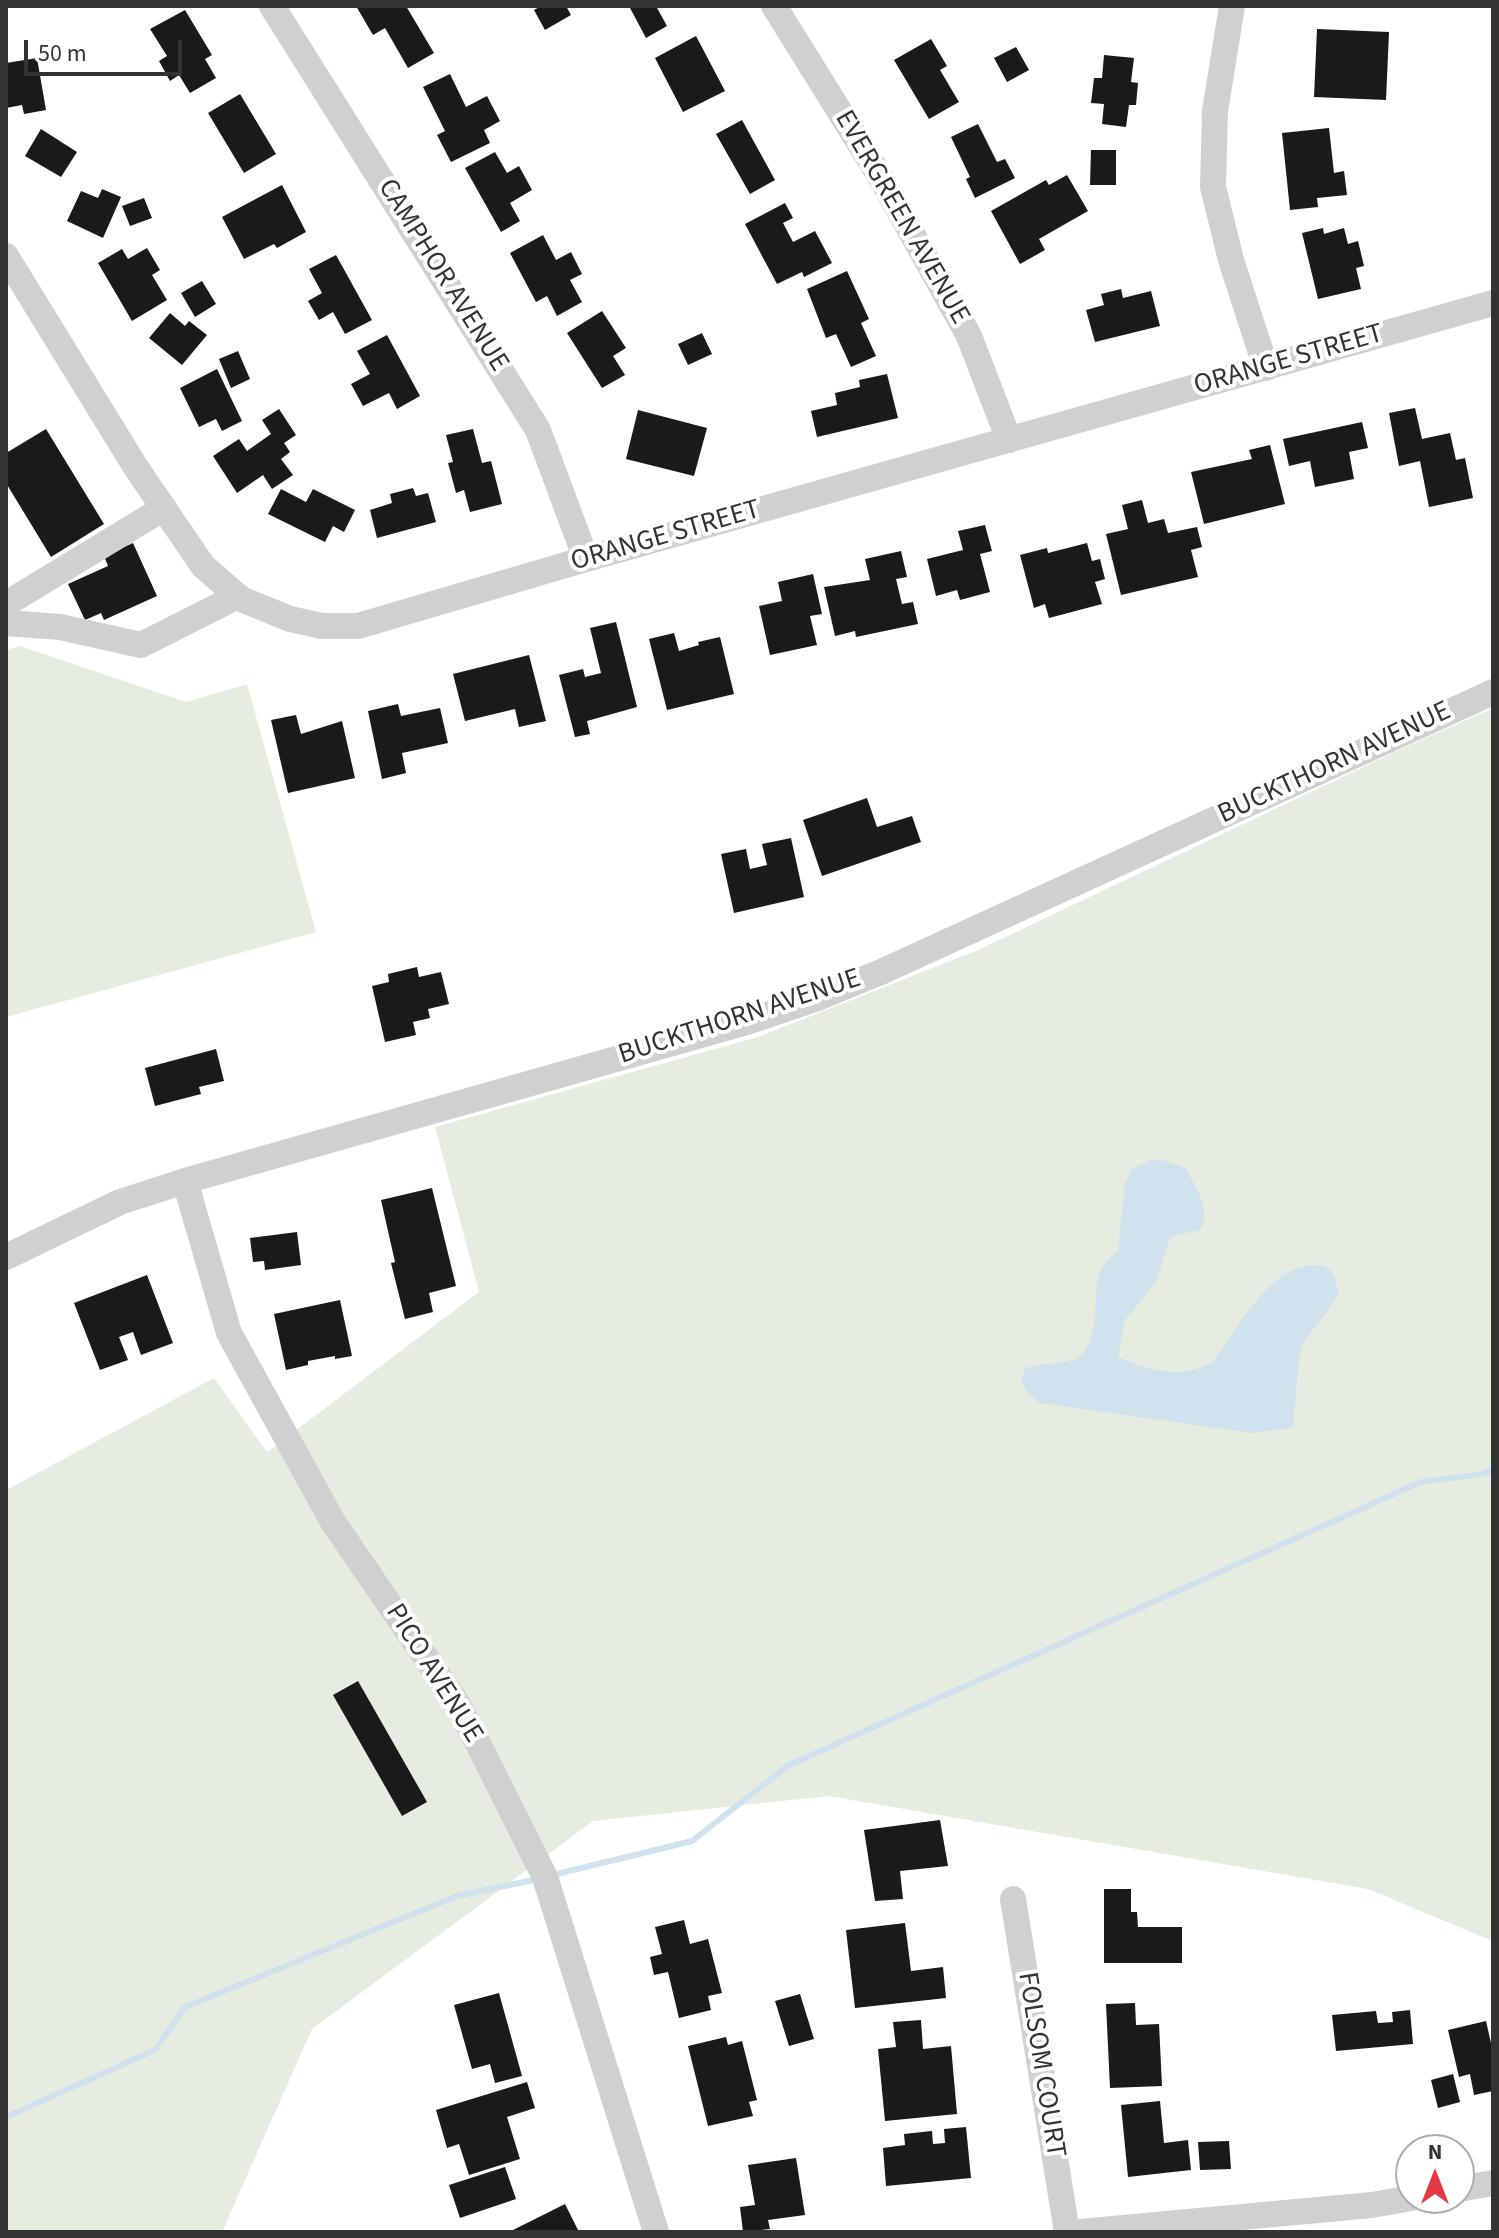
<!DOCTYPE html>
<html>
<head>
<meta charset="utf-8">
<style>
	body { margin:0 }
	#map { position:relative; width:1499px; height:2238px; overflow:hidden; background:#fff; font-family:"Source Sans 3",sans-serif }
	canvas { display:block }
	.frame { position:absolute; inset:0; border:8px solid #333; pointer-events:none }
	.north { position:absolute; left:1395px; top:2134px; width:80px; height:80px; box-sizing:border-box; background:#fff; border:2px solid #adadad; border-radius:50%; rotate:0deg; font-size:22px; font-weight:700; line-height:32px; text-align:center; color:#333 }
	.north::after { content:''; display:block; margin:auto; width:28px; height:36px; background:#e63946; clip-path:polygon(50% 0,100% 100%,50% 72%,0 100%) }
	.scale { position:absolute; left:24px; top:40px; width:158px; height:36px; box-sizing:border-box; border:4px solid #333; border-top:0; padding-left:10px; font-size:24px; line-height:28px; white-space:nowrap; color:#333; -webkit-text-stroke:6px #fff; paint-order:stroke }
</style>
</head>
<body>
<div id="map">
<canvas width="1499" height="2238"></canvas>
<div class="frame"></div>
<div class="north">N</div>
<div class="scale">50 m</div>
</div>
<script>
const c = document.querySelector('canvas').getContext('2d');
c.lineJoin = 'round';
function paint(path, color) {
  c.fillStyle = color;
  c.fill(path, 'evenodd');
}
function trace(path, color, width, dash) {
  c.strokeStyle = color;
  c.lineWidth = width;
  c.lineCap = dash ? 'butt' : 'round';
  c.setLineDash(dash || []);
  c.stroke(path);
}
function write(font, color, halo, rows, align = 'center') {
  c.font = font + ' "Source Sans 3",sans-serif';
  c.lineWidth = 8;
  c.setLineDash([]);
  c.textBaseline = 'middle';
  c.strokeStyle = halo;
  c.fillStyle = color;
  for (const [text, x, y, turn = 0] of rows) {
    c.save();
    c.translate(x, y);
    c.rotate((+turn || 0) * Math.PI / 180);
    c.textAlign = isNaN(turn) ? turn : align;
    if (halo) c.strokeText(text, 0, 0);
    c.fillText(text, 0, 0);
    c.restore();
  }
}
const green = new Path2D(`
	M20 646 186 702 247 684 316 932 6 1017V650Z
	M1493 708V1944L1490 1940 1368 1889 829 1796 593 1821 312 2029 222 2232H6V1490L214 1378 267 1452 479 1292 435 1127 758 1037 978 950 1399 750Z`);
const water = new Path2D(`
	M1152 1159 1166 1161 1185 1168C1196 1187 1212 1208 1200 1230L1173 1236 1168 1243 1157 1280 1125 1320 1118 1357C1151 1371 1183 1381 1215 1360 1239 1327 1270 1264 1316 1265 1334 1265 1337 1281 1338 1296L1304 1342 1299 1359 1293 1428 1252 1433 1040 1403C1027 1393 1016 1383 1026 1368 1037 1364 1072 1362 1076 1359 1100 1346 1093 1297 1099 1275 1103 1264 1110 1258 1118 1250L1125 1183 1132 1169Z`);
const stream = new Path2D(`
	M553 1875 692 1841 789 1765 1421 1482 1483 1474 1493 1470
	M6 2117 155 2050 185 2007 457 1896 538 1879`);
const building = new Path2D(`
	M356 6H406L434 53 408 68 385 28 373 35Z
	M541 6H566L571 15 545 30 534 10Z
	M629 6H656L667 26 646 38Z
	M185 10 212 55 205 59 216 78 190 93 179 75 170 81 159 61 167 56 150 29Z
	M1317 29 1389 32 1386 100 1314 97Z
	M696 36 725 91 683 112 655 58Z
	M931 39 947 66 940 70 959 102 929 119 894 60Z
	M1016 47 1029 70 1007 82 994 58Z
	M1104 55 1134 58 1131 82 1138 83 1136 105H1129L1126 127 1102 124 1104 104 1091 103 1094 78H1102Z
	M37 58 46 110 24 114 22 105 6 108V63Z
	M450 74 466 107 487 96 500 121 484 130 490 143 451 162 437 135 445 131 423 87Z
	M240 94 276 154 244 173 208 113Z
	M742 120 775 180 750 194 716 134Z
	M978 124 997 162 1005 159 1015 178 975 198 966 179 970 177 951 137Z
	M1329 128 1334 173 1344 171 1347 195 1317 198 1318 207 1290 210 1282 133Z
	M41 129 77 152 61 177 25 156Z
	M1091 150H1116V185H1090Z
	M495 152 507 173 519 166 532 190 510 203 520 221 501 232 465 168Z
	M1067 175 1088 211 1039 239 1045 250 1020 264 991 211 1046 180 1049 185Z
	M282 185 306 232 277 248 274 244 244 259 222 217Z
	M102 189 121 197 103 238 67 221 81 191 98 198Z
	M144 198 152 218 130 226 122 206Z
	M785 203 793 218 783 223 793 242 815 231 832 263 804 277 802 272 777 284 745 224Z
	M1323 228 1324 234 1344 228 1348 244 1358 241 1364 266 1356 268 1361 289 1318 299 1302 233Z
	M543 235 556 260 571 252 582 274 570 280 582 302 557 316 547 296 536 302 510 253Z
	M147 248 160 270 152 275 167 300 132 321 98 263 122 249 128 259Z
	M336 255 372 320 345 334 333 312 319 320 308 301 322 293 309 269Z
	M847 271 869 319 861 323 876 356 851 367 836 334 826 338 807 289Z
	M202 281 216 304 195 317 181 293Z
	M1121 289 1123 298 1151 291 1160 326 1095 342 1086 310 1104 305 1101 294Z
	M602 311 626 348 613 356 625 375 602 388 567 333Z
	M170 313 185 326 189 321 207 335 182 365 149 338Z
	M702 333 712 354 688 365 678 344Z
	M387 335 420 396 397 409 389 393 363 406 351 384 370 374 357 351Z
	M238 351 250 379 231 388 219 359Z
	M217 369 242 421 222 431 216 419 199 427 180 388Z
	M887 374 898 418 817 437 811 411 837 405 835 393 860 387 859 380Z
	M1415 408 1422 439 1450 433 1456 460 1465 458 1473 498 1429 507 1420 461 1399 466 1389 413Z
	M279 409 296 435 284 443 290 452 281 459 293 475 272 489 263 475 237 493 213 456 239 439 247 451 271 434 262 420Z
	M638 410 707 428 694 476 626 459Z
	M1362 422 1368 448 1349 452 1354 479 1315 487 1310 461 1289 466 1283 439Z
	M46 429 104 524 51 557 6 483V453Z
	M473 429 482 463 491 461 502 504 470 512 464 490 456 493 448 463 453 462 446 435Z
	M1270 445 1285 504 1204 524 1191 472 1252 459 1249 450Z
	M413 488 416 496 428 493 436 522 377 538 370 510 392 503 390 494Z
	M281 489 306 502 313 489 355 510 344 532 333 526 325 542 268 514Z
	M1142 500 1148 523 1164 519 1168 533 1197 527 1202 547 1191 550 1198 577 1121 595 1106 534 1128 529 1122 505Z
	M985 525 992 551 980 554 990 592 960 600 957 590 936 596 927 559 963 550 958 531Z
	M133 543 157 596 104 620 101 613 85 620 68 584 108 566 104 556Z
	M1087 543 1092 561 1100 559 1105 579 1095 582 1102 604 1049 618 1045 604 1034 608 1020 555 1047 548 1048 553Z
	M901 551 907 577 896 579 902 604 913 602 918 624 856 637 855 631 835 636 824 587 870 580 865 559Z
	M813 574 822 614 810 616 817 645 770 655 759 606 782 601 778 582Z
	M616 622 637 707 587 721 590 734 575 737 559 675 583 669 585 677 601 673 590 628Z
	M674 633 679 651 699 645 698 642 720 637 734 694 667 710 649 639Z
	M529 655 546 721 519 727 515 709 465 721 453 674Z
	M398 704 401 716 440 708 448 743 402 753 406 773 382 779 368 711Z
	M296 715 301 734 342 721 355 778 288 793 271 720Z
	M867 798 877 827 912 816 921 842 822 876 803 820Z
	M791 838 804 897 734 913 721 854 746 849 750 869 767 865 762 844Z
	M417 967 419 977 441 972 449 1004 428 1009 430 1018 413 1022 416 1035 385 1042 372 986 389 982 388 974Z
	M216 1049 224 1081 199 1087 201 1094 155 1106 145 1068Z
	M432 1188 456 1286 429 1293 433 1312 405 1319 391 1263 395 1262 381 1200Z
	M297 1232 301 1265 265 1270 264 1261 253 1262 250 1238Z
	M147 1275 173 1343 141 1355 133 1332 119 1337 128 1360 100 1370 74 1303Z
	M340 1300 352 1356 335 1359V1356L308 1361V1365L286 1370 274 1314Z
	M358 1681 427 1802 402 1816 333 1695Z
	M940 1820 948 1866 900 1871 903 1899 875 1901 864 1830Z
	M1104 1889H1131V1912H1137L1138 1927H1182V1963H1104Z
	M684 1920 690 1944 708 1939 722 1993 708 1996 711 2010 679 2018 668 1972 654 1975 650 1957 662 1954 655 1927Z
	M905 1923 911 1971 943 1967 946 1998 855 2008 846 1930Z
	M499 1993 522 2076 495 2083 490 2064 472 2069 454 2005Z
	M800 1994 814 2039 789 2046 775 2001Z
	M1135 2003 1136 2025 1159 2024 1162 2086 1110 2088 1106 2004Z
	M1410 2010 1413 2044 1336 2051 1332 2015 1376 2011 1378 2023 1393 2022 1392 2012Z
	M921 2020 923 2049 951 2046 957 2114 885 2121 878 2049 896 2047 893 2022Z
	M1486 2021 1493 2052V2091L1474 2095 1470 2074 1459 2077 1448 2030Z
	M726 2037 728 2045 742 2041 757 2100 749 2102 753 2116 708 2126 688 2046Z
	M1453 2074 1460 2102 1438 2108 1431 2080Z
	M527 2082 535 2108 507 2117 520 2159 469 2175 459 2144 447 2148 436 2110Z
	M1160 2101 1164 2143 1188 2140 1191 2170 1128 2177 1121 2105Z
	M966 2127 971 2178 886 2186 883 2148 905 2145 904 2134 932 2131 933 2144 945 2143 944 2129Z
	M1229 2141 1231 2169 1200 2170 1198 2142Z
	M796 2158 805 2215 768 2220 770 2229 743 2232 740 2207 755 2205 748 2165Z
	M505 2167 516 2199 460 2218 449 2185Z
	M565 2204 579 2232H509Z`);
const minor = new Path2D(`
	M272 6 538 430 586 559
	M774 6 881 178 969 336 1009 440
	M1232 6 1215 111 1213 187 1231 260 1266 368
	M6 256 135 466 203 566 241 599 290 619 322 626H358L586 559 1493 303
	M6 604 164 508
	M6 623 60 627 141 645 238 596
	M185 1181 229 1333 333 1522 459 1706 545 1877 656 2232
	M6 1257 120 1202 185 1181 747 1022 815 999 881 972 1493 692
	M1013 1899 1067 2232
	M1459 2189 1493 2183
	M1080 2232 1372 2205 1411 2198`);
const streetNames = [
	["EVERGREEN AVENUE",901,218,60],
	["CAMPHOR AVENUE",442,276,58],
	["ORANGE STREET",1289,361,-16],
	["ORANGE STREET",666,537,-16],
	["BUCKTHORN AVENUE",1335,764,-25],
	["BUCKTHORN AVENUE",740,1018,-18],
	["PICO AVENUE",433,1674,58],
	["FOLSOM COURT",1040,2065,81]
];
paint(green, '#e6ecdf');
paint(water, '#cfe2ee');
trace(stream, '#cfe2ee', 6);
paint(building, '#1a1a1a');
trace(minor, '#d0d0d0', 26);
write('28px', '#333', '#fff', streetNames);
</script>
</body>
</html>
